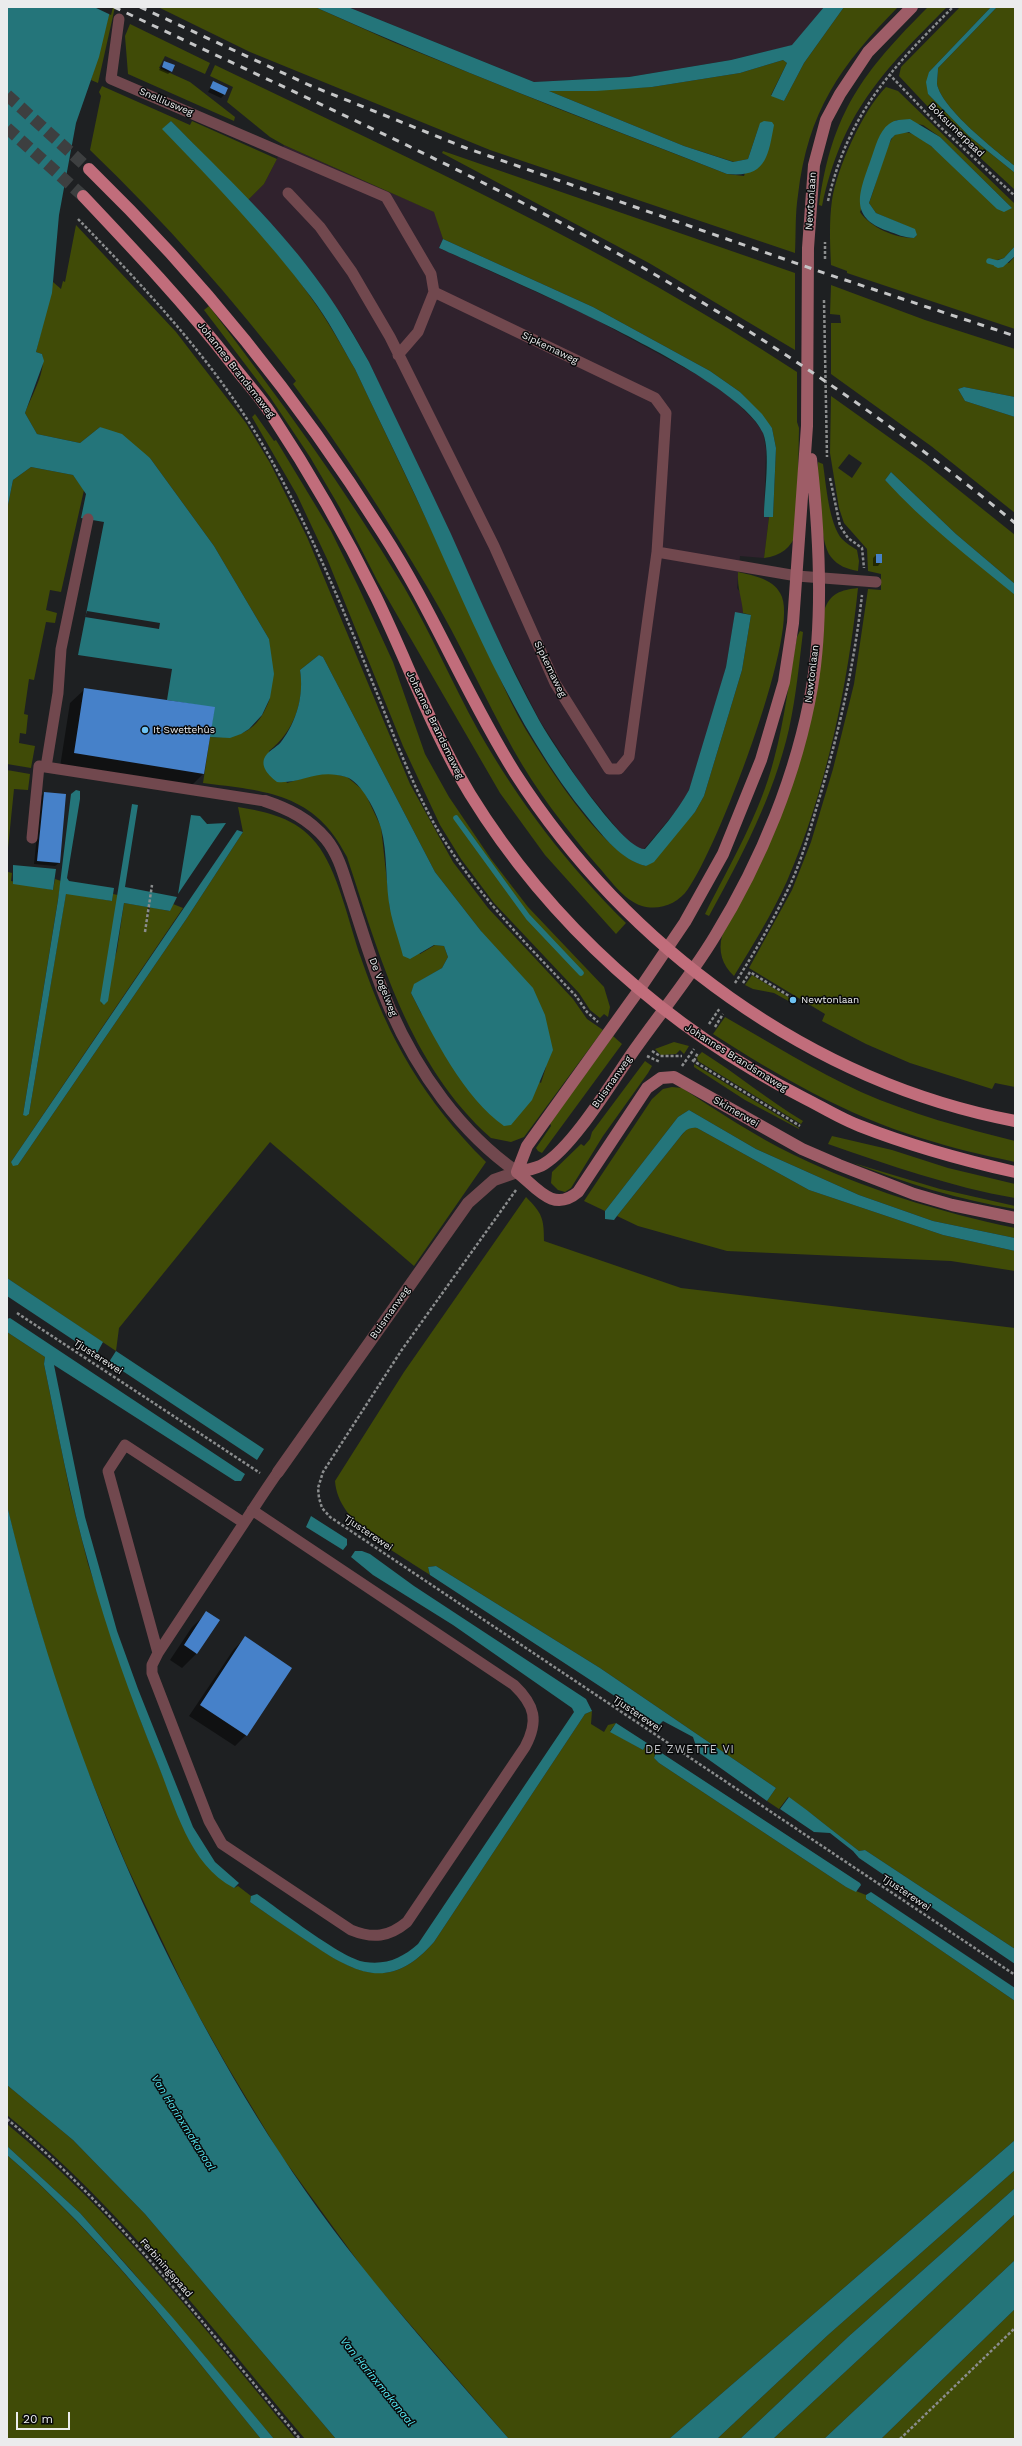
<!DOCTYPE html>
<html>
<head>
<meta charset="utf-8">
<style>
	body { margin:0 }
	#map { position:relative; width:1022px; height:2446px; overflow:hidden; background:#1e2022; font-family:"Work Sans",sans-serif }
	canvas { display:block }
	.frame { position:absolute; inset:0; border:8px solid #ebeced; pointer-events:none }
	.scale { position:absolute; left:16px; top:2412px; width:54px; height:18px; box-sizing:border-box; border:2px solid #ebeced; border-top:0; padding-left:5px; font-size:12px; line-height:14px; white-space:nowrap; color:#ebeced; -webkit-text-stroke:3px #090a0b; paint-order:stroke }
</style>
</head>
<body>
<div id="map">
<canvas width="1022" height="2446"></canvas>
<div class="frame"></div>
<div class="scale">20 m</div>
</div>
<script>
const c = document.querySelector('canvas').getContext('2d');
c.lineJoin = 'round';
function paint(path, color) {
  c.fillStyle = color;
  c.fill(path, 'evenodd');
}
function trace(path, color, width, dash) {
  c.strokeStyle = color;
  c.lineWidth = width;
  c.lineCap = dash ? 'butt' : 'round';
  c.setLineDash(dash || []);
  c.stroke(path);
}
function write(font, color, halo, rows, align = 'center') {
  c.font = font + ' "Work Sans",sans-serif';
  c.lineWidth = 3;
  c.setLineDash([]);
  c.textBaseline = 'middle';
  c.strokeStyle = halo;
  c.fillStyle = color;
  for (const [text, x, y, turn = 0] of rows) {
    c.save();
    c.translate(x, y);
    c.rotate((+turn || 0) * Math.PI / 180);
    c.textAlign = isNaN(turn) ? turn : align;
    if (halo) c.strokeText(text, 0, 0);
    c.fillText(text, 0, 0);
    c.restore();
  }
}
const industrial = new Path2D(`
	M348 7H824L793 45 731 60 629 77 534 82Z
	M284 145 435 212 443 239 439 248 589 316 705 379 734 400 754 420 763 432 766 449 764 517H769L764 558 740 556 737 588 742 595 743 613H735L726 667 708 733 689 790 682 804 644 849H640L629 843 615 826 581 784 540 721 495 633 369 362 346 321 294 250 248 200 264 184Z`);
const green = new Path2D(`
	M111 7H115L98 83 91 80Z
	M158 7H315L393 42 559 109 727 174 744 176 760 123 748 159 734 162 684 146 549 91 652 87 740 73 783 60 787 63 771 95 784 101 804 63 844 7H898C840 66 808 111 798 195 795 214 796 234 795 253L490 150 250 52Z
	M928 7H947C882 72 842 113 822 206L819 205C832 112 863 72 928 7Z
	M960 7H991L929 72 928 94 969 136 1015 173V190L945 125 899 76 901 67Z
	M997 7H1015V166C995 150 942 109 937 84 937 79 938 73 938 68Z
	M130 24 210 63 205 74 165 56 159 68 190 82 235 117 234 121 128 74 125 36Z
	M215 65C412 160 614 251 797 372V422L799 428 797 532C791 548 781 556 764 558L769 517H773L776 448 772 428 740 392 710 371 593 307 443 239 434 212 284 145 270 137 227 102 233 87 210 76Z
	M102 86 190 125 192 121 277 159 264 184 248 200 171 121 163 129C214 183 269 237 312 299 328 321 341 345 355 369 393 449 431 529 469 609 488 648 504 693 526 730 548 766 604 856 646 866L695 812 704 796 742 670 751 615 743 613C742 598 737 588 738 572 755 576 775 579 782 597 798 639 717 849 688 889 678 904 659 911 642 906 623 900 609 878 596 864 565 828 536 790 513 749 484 697 460 642 429 590 387 519 343 450 293 384L296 381C233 299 165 222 90 150L101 96 99 92Z
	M886 87 898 91 1015 204V246L1004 258 997 260 1009 263 1015 256V329L847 273V271L831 265C830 243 829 222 832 200 837 168 863 110 886 87ZM896 120 923 125 940 137 1012 208 919 137C911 133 903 129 895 135 886 141 875 190 869 203L876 213 904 225 917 235 914 238C895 238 871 228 860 212Z
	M443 151 795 273V350L649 263 442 153Z
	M76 225 176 332 246 423 270 463 307 537 410 784 453 862 488 908 573 999 587 1019 603 1030 524 1137 511 1142 491 1138C409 1065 380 957 347 857 315 793 266 791 203 783L210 737C243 739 259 729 270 698L269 639 214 546 150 458 100 427 80 443 37 434 25 413C31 397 47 370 42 354L36 352 53 282 61 289 63 281 65 282ZM319 655 323 657 435 872 481 931 546 1067 541 1083 421 1013 411 993 415 984 442 968 448 957 444 946 435 945 420 954 390 909 381 827 364 791 347 777 329 773 313 775 287 783 269 751C294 732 305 700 300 670Z
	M831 285 925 320 1015 349V397L964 387 958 389 965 401 1015 417V513L931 446 831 374V323H841L840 315 830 314Z
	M209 306C278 397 345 488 404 587 431 633 452 683 478 730 518 801 568 866 626 923L616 934 545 855 500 793 378 582 340 508 310 457 270 397 204 310Z
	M831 396 925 463 1015 535V584L956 534 891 472 885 480 1015 595V1087L995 1083 992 1089 910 1063 866 1044 822 1021 825 1014 749 968 792 890 811 842 833 769 854 684 868 589 881 590V574L868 571 867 549 844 523 839 508 830 453ZM849 454 862 463 852 478 838 468Z
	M255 414 274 441 276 440 331 531 358 586 393 662 425 754 449 797 491 859 528 907 604 987 610 1007 608 1017 604 1014 600 1018 590 1010 579 993 494 903 461 859 440 825 403 746 328 561 297 495 252 417Z
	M818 462 823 464C826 484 829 524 842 539 846 543 852 547 857 550L859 561 858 571C847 569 838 566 831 557 819 542 818 482 818 462Z
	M31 467 73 475 84 490 61 592 50 590 46 610 57 613 55 623 46 622 34 680 29 679 24 714 28 715 26 734 20 733 19 743 35 746 31 768 7 764V510L13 480Z
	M858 588C848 684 826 792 787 881 772 914 753 945 734 976 722 965 718 951 722 936L782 810 824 611C830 593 841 590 858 588Z
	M800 631 803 632C799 665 796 697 789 729 774 795 741 858 709 916L705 914C730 864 760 814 774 759 785 719 789 678 797 637Z
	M7 770 30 774 28 790 14 789 7 858Z
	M238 807C268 812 296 818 316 843 338 870 349 924 361 958 389 1040 424 1100 486 1162L414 1266 270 1142 119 1328 116 1351 7 1278 8 872 12 873 11 881 53 890 55 879 61 881 23 1115 29 1114 66 893 112 901 113 894 118 895 101 1005 117 950 124 903 148 907 147 922 150 907 169 911 173 904 183 908 11 1162 18 1165 187 918 243 832Z
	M752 975 793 1000 792 1003 774 993 753 989 745 985Z
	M725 1017C770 1043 814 1070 861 1092 911 1114 963 1128 1015 1141V1162C983 1155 952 1148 921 1138 846 1115 778 1076 713 1034Z
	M613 1036 622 1044 542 1153 538 1151 536 1148 551 1126 550 1123Z
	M674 1042 689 1046 684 1054 680 1050 676 1054 661 1055 655 1049Z
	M702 1052C737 1074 768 1100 803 1121L801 1124 698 1061 697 1057Z
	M645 1061 652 1066 648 1073 603 1136 571 1188 565 1192 558 1190 551 1183 552 1172 581 1144 584 1146 590 1139 592 1132Z
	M694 1064 799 1128V1129L745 1100 694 1067Z
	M672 1087 682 1088C719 1112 755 1136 794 1155 864 1189 939 1212 1015 1228V1238L933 1221 859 1195 756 1149 689 1110 678 1117 605 1211 584 1201 652 1099 663 1089Z
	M692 1127 697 1128 809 1190 943 1235 1015 1251V1271L951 1261 727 1251 638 1226 617 1216 680 1137 687 1129Z
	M832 1136 892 1150 948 1168 1015 1184V1198C951 1187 889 1165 828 1144Z
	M853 1163 940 1189 1015 1206V1209C959 1200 906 1183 853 1163Z
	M526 1197C542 1213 544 1218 544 1241L681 1288 1015 1328V1949L865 1850 859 1851C835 1833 813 1814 788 1797L779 1809 767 1801 776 1788 600 1668 436 1566 428 1567 430 1575C397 1552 338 1525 335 1481L404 1372Z
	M7 1332 45 1357 44 1364 70 1492 88 1564 142 1724 185 1831 195 1850 234 1888 238 1886 251 1896 250 1902C268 1915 287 1927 306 1940 353 1972 389 1994 434 1942L585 1714 592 1711 591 1724 604 1732 608 1725 616 1723 610 1731 643 1750 647 1743 657 1750 654 1758 659 1763 846 1887 866 1895V1899L1015 2001V2140L669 2439H509L370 2278 280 2154 226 2064 191 2002 125 1862 76 1743 53 1675 18 1553 7 1505Z
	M7 2085 73 2140 145 2214 336 2439H305C211 2327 121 2208 7 2115Z
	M7 2124C117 2214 205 2330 296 2439H274L131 2270 80 2213 7 2146Z
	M7 2155C103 2238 181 2341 261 2439H7Z
	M1015 2170V2188L848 2337 740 2439H717L828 2335Z
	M1015 2214V2260L824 2439H773Z
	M1015 2309V2439H881Z`);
const water = new Path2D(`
	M7 7H111L99 57 76 123 59 215 52 293 36 352 42 354 44 361 25 413 37 434 80 443 100 427 122 434 150 458 214 546 269 639 274 674 270 698 262 715 249 729 241 734 230 738 210 737 214 708 167 700 172 669 78 655 104 522 81 518 86 494 73 475 31 467 13 480 7 510Z
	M315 7H348L534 82 629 77 731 60 792 45 824 7H844L804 63 784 101 771 96 787 63 783 60 740 73 652 87 596 91H549L684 146 733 162 748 159 760 123 764 121 772 122 774 125C768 157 766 178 727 174 589 120 451 68 315 7Z
	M991 7H997L938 68C938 73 937 79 937 84 942 109 995 150 1015 166V173L969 136 928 94 926 82 929 72Z
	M910 119 940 137 1012 208 1004 212 997 209 931 146 909 132 895 135 891 139 869 203 876 213 915 229 917 235 914 238C905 238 896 234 888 231 847 217 860 191 871 159 875 148 879 131 889 124 895 119 902 120 910 119Z
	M171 121C224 175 281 227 324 289 341 313 355 337 369 362 396 419 424 476 451 534 479 597 506 660 539 720 551 742 623 851 645 849 661 830 677 812 689 790L726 667 735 612 751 615 742 670 704 796 695 812 654 862 646 866C621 860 604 837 589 819 511 724 467 607 416 497 396 454 375 412 355 369 341 345 328 319 311 297 266 237 214 183 162 129Z
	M443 239 593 307 710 371 740 392 762 414 772 428 776 448 773 517H764C764 494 771 453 763 433 740 376 501 276 439 248Z
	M1015 246V256L1003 267 998 268 994 266 993 262 1004 258Z
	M964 387 1015 397V417L965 401 958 389Z
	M891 472 956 534 1015 584V595C970 558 924 523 885 480Z
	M319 655 323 657 435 872 481 931 533 988 545 1015 553 1050 532 1100 511 1125 504 1126C464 1098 433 1036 411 993L414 984 442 968 448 957 444 946 434 945 410 959 403 956C399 940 393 925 390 909 385 883 388 854 381 828 377 813 361 781 346 777 317 768 302 784 277 782 271 777 261 769 264 759 267 751 276 748 281 742 297 721 304 695 300 670Z
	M76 790 80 791V799L67 878 69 881 114 888 112 901 66 894 29 1114 26 1116 23 1115 58 900 71 794Z
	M132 804 138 805 125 887 177 897 170 911 124 903 108 1001 104 1005 100 1001Z
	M191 815 200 816 207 824 226 823 178 894Z
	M237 830 243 832 187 918 18 1165 13 1166 11 1162Z
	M13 865 56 869 53 890 13 884Z
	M689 1110 756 1149 859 1195 933 1221 1015 1238V1251L943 1235 809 1190 697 1128C688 1127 685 1131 680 1137L617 1216 614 1220 605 1219V1211L678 1117Z
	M7 1278 103 1342 96 1355 7 1296Z
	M10 1318 245 1474 241 1481H235L54 1365 85 1517 117 1631 138 1689 193 1827 215 1862 239 1883 234 1888C189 1865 175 1806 157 1762 131 1698 107 1632 89 1565 70 1499 58 1431 44 1364L45 1357 7 1332V1319Z
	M116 1351 264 1449 257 1460 109 1362Z
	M7 1505C61 1733 152 1956 280 2153 346 2256 429 2347 509 2439H336L145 2214 73 2140 7 2085Z
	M311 1516 347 1539V1545L343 1550 306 1527Z
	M355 1551H362L370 1554 414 1586 586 1699 592 1711 585 1714 434 1942C392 1990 359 1976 313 1945 295 1933 277 1921 260 1909L250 1902 251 1896 257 1894C279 1909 342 1959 365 1962 387 1965 402 1958 418 1944L574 1712 572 1708 453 1625 373 1575 351 1557Z
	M436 1566 600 1668 776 1788 767 1801 698 1752 693 1737 663 1721 659 1725 430 1575 428 1567Z
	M616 1723 647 1743 643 1750 610 1732Z
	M657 1750 860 1883 861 1885 856 1892 846 1887 659 1763 654 1758Z
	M789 1797C813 1814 835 1833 859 1851L865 1850 1015 1949V1964L859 1858 853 1851 830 1833 814 1832 780 1809Z
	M871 1892 1015 1988V2001L866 1899V1895Z
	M1015 2140V2170L828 2335 717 2439H669Z
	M7 2146 80 2213 173 2318 274 2439H261C181 2341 104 2238 7 2155Z
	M1015 2188V2214L773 2439H740L848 2337Z
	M1015 2260V2309L881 2439H824Z`);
const pier = new Path2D(`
	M94 7H113L111 15Z
	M87 611 160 623 159 629 85 617Z`);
const shadow = new Path2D(`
	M165 62 171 71 168 74 159 70Z
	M214 82 224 95 221 98 208 92Z
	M876 555 881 562 878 566H873V558Z
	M85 689 203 774 189 788 60 767 70 703Z
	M44 793 59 863 55 866 34 864 41 796Z
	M207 1613 197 1653 182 1668 170 1660 192 1627Z
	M245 1638 246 1735 235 1746 189 1716 234 1649Z`);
const stream = new Path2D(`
	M989 261 1000 264
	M456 818 528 917 581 973`);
const building = new Path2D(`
	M164 61 175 65 172 72 162 67Z
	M213 81 228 88 225 95 210 88Z
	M876 554H882V563H876Z
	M84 688 215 707 204 774 74 753Z
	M44 792 66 794 60 863 37 861Z
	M206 1611 220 1620 197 1654 184 1645Z
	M245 1636 292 1668 247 1736 200 1705Z`);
const primaryTunnel = new Path2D(`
	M7 95 89 169
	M7 128 83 196`);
const path = new Path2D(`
	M889 74 936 123 1015 196
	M828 201C848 113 892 68 953 7
	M78 219C146 289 215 362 264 447 307 522 340 601 372 681 392 730 410 781 436 827 474 891 525 943 576 996L587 1012 598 1022
	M825 259V242
	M824 300 827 457
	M830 478 840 526 848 538 862 548 864 568
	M145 932 152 885
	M735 983C755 952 774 919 790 885 803 857 811 826 820 796 840 727 854 666 862 595
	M743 983 750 972 794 999
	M709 1024 720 1008
	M715 1027 723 1014
	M652 1051 660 1056H682
	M647 1056 660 1062
	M692 1060 800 1126
	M694 1061 698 1052
	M682 1066 694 1049
	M516 1190 401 1351 323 1472 318 1488 319 1498 322 1508 330 1517 1015 1975
	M17 1313 260 1473
	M7 2119C119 2212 207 2329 300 2439
	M900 2439 1015 2328`);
const lane = new Path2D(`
	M119 19 111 79 386 197 431 274 434 292 418 332 398 355
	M288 193 320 227 352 272 390 337 494 546 555 683 609 769H619L629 757 657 552 666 413 655 398 434 292
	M657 552 797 576 876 582
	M46 767 58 693 61 649 88 519
	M32 838 39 766 265 801
	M252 1510 514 1685C535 1705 539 1721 525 1747L407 1922C389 1937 373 1939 351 1930L222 1844 209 1821 152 1673V1665L158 1653 244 1523C255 1506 266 1489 278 1472
	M158 1653 108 1471 125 1445 244 1523`);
const street = new Path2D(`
	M265 801C289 809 309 819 326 839 340 856 345 880 352 900 364 937 375 974 390 1009 418 1072 460 1132 517 1172
	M278 1472 468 1203 494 1180 517 1172`);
const secondary = new Path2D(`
	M517 1172 527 1146 639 990 685 922 723 854 761 760 784 682 793 623 807 426 808 248 814 165 826 120 840 94 868 52 912 7
	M517 1172C525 1170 537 1169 544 1164 574 1146 613 1080 635 1049 661 1012 691 976 715 936 761 861 797 774 812 687 824 615 819 531 811 459
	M517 1172C537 1188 553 1213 578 1192L647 1088 661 1078 674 1077 802 1149 839 1165 914 1194 952 1205 1015 1218`);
const primary = new Path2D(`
	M89 169C201 278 299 400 382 532 432 609 466 695 515 773 627 947 810 1082 1015 1121
	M83 196C135 251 186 305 232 364 245 381 260 397 271 414 310 473 345 534 376 597 408 663 432 731 470 794 550 924 668 1029 804 1098 822 1107 841 1119 860 1126 911 1146 962 1160 1015 1172`);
const rail = new Path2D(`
	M114 7C290 91 470 170 640 266 772 341 898 427 1015 523
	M140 7 309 85 466 148 827 274 1015 336`);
const markers = [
	[145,730,4,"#6dc2f3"],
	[793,1000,4,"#6dc2f3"]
];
const streetNames = [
	["Snelliusweg",166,102,23],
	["Boksumerpaad",956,130,44],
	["Newtonlaan",811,201,-86],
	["Sipkemaweg",550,348,26],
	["Johannes Brandsmaweg",236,370,52],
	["Sipkemaweg",550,669,64],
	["Newtonlaan",812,674,-83],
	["Johannes Brandsmaweg",435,725,64],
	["De Vogelweg",383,987,69],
	["Johannes Brandsmaweg",736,1058,32],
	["Buismanweg",612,1082,-55],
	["Skimerwei",736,1112,30],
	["Buismanweg",390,1313,-55],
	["Tjusterewei",98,1357,33],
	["Tjusterewei",368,1533,34],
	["Tjusterewei",637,1714,34],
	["Tjusterewei",906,1893,34],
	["Ferbiningspaad",166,2268,49]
];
const poiNames = [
	["It Swettehûs",153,730],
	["Newtonlaan",801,1000]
];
const neighbourhoodNames = [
	["DE ZWETTE VI",690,1750]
];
const waterNames = [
	["Van Harinxmakanaal",183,2123,58],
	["Van Harinxmakanaal",377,2382,51]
];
paint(industrial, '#30222d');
paint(green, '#404b07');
paint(water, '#24757a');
paint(pier, '#1e2022');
paint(shadow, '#0007');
trace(stream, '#24757a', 5.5);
paint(building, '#4681c9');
trace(primaryTunnel, '#3d3f40', 12, [12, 6]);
trace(path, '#8b8d8e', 2.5, [3, 2]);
trace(lane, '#71484e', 11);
trace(street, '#71484e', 12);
trace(secondary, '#9e5d67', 12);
trace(primary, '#c16d7b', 12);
trace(rail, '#c5c6c7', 3, [7, 7]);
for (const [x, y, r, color] of markers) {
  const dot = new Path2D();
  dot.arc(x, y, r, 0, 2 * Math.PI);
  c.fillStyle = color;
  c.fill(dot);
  trace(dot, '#090a0b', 1.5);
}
write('10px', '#ebeced', '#090a0b', streetNames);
write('10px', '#ebeced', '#090a0b', poiNames, 'left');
c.letterSpacing = '1px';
write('11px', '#c9cbce', '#090a0b', neighbourhoodNames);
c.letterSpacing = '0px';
write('italic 11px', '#55ebf6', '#090a0b', waterNames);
</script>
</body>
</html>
